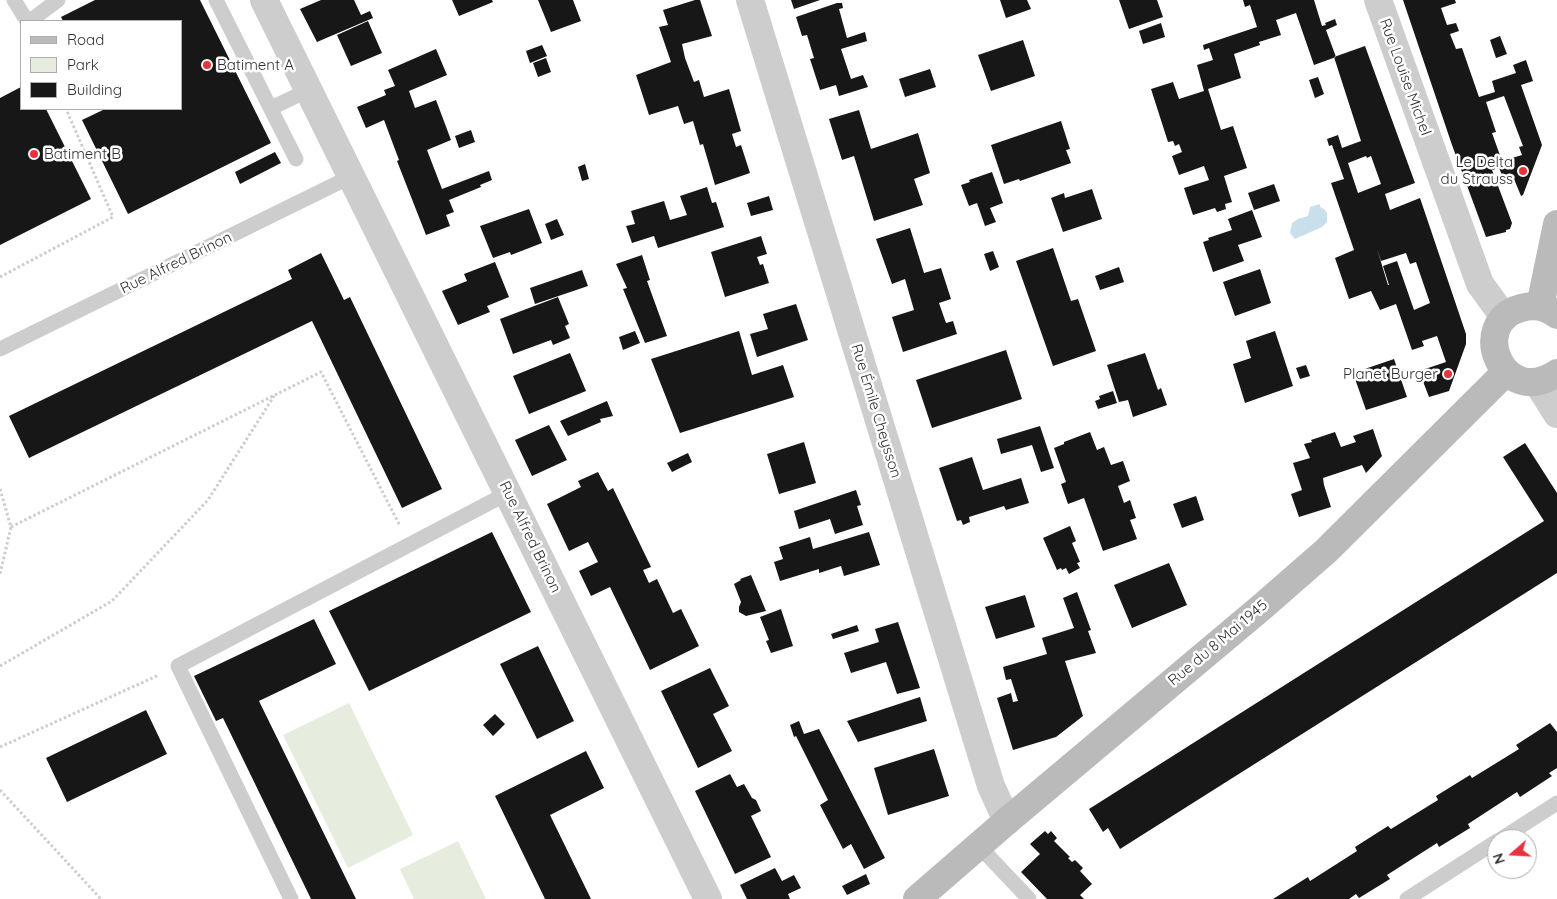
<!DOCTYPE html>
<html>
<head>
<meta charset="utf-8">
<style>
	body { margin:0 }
	#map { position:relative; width:1557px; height:899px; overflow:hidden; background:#fff; font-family:Quicksand,sans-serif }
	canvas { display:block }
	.legend { position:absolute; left:20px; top:20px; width:162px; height:90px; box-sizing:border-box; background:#fff; border:1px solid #acacac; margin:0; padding:6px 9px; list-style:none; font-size:15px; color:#303030 }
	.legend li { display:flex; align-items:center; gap:10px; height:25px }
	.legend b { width:25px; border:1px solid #acacac }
	.north { position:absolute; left:1487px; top:829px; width:50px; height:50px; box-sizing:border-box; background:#fff; border:1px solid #acacac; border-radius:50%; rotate:251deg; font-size:14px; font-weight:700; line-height:20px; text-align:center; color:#303030 }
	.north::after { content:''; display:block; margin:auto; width:18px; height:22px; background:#e6333e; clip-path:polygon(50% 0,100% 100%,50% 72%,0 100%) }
</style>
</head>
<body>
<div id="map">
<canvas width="1557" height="899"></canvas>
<ul class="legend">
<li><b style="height:6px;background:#bababa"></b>Road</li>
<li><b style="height:14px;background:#e6edde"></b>Park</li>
<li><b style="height:14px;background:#171717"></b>Building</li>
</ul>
<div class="north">N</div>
</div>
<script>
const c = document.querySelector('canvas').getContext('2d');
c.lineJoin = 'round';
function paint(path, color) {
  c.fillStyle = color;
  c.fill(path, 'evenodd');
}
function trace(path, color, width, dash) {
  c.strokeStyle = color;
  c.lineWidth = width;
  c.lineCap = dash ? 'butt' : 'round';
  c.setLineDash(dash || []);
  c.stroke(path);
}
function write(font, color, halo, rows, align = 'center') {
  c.font = font + ' Quicksand,sans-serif';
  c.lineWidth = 5;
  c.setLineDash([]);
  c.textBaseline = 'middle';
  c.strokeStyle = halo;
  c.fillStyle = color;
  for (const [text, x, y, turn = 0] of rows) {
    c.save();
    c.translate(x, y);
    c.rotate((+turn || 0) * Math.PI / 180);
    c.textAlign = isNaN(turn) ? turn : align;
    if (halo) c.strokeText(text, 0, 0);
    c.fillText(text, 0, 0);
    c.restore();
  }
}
const green = new Path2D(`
	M349 703 413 835 348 868 283 735Z
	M458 841 486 899H414L400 869Z`);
const water = new Path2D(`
	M1320 204V207L1324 209 1327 213V222L1322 227 1295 239 1290 233 1292 223 1298 219 1308 216 1310 207Z`);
const building = new Path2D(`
	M95 0H200L271 143 128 214 82 120 105 109H181V21H63L61 17Z
	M321 0H354L361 15 370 11 373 18 317 42 300 9Z
	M452 0H492L493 2 459 16Z
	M538 0H573L581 21 551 32Z
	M695 0H700L712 36 682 44 685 58 694 82 699 80 704 97 729 89 741 131 732 134 736 147 741 145 750 173 715 185 703 144 700 145 693 121 684 124 678 106 649 115 636 75 671 62 659 27 668 25 663 10Z
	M791 0H820L794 9Z
	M1000 0H1027L1031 9 1006 18Z
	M1119 0H1157L1163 17 1129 29Z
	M1243 0H1314L1322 26 1326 25 1325 23 1335 19 1337 25 1326 30 1336 57 1314 65 1296 13 1276 20 1281 35 1259 42 1260 45 1234 54 1241 78 1208 89 1221 130 1233 126 1247 168 1224 176 1232 202 1225 204 1226 209 1217 212 1215 208 1193 215 1184 188 1209 180 1204 166 1179 175 1172 156 1182 152 1179 144 1175 146 1173 141 1168 142 1151 89 1173 82 1179 99 1204 91 1197 65 1213 60 1209 48 1204 50 1203 45 1257 27 1250 5 1245 7Z
	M1403 0H1455L1456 3 1441 8 1447 25 1456 23 1459 31 1450 34 1456 49 1462 48 1479 97 1495 92 1492 81 1516 73 1513 65 1526 60 1533 81 1521 85 1542 145 1523 195 1521 196 1514 179 1505 182 1499 168 1492 170 1512 223 1510 229 1506 230V232L1486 237 1452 145ZM1504 96 1523 146 1519 147 1522 155 1502 161 1492 133 1496 132 1486 102Z
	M837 3H842L843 8 839 9 847 38 865 32 867 41 841 49 851 79 863 75 868 87 839 96 836 85 820 90 810 59 814 58 807 35 802 36 796 17Z
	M368 21 382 53 351 66 337 35Z
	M1161 23 1165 37 1143 44 1139 31Z
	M1500 36 1507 54 1496 58 1490 40Z
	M1023 40 1035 76 991 91 978 55Z
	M542 45 547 56 530 63 526 51Z
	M1365 46 1415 183 1385 194 1390 210 1420 198 1466 334V344L1449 391 1429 397 1419 371 1446 362 1437 336 1422 341 1424 346 1412 350 1396 304 1380 310 1371 291 1349 299 1335 258 1354 250 1331 183 1344 179 1332 145 1329 146 1327 139 1338 135 1342 148 1361 141 1334 57ZM1366 156 1367 158 1371 156 1381 184 1358 193 1348 163ZM1377 249 1381 261 1406 253 1410 264 1416 262 1430 303 1414 310 1397 261 1383 266 1389 285H1388Z
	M436 49 447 75 409 91 415 108 436 100 451 140 427 150 442 189 489 171 492 180 480 185 481 187 449 200 454 212 446 215 450 226 426 235 397 161 399 160 384 120 366 128 357 107 386 95 384 90 395 86 388 70Z
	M546 58 551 72 538 77 533 63Z
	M930 69 936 87 905 97 899 79Z
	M1318 77 1324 94 1315 98 1309 80Z
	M21 87V109H46L91 199 0 245V98Z
	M859 110 871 149 918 133 930 173 914 179 923 205 874 221 854 156 842 160 829 119Z
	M1061 121 1070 149 1066 150 1071 163 1020 181 1019 179 1004 184 991 145Z
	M471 130 475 142 459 148 455 136Z
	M275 152 281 163 240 184 235 172Z
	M585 164 589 179 582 181 578 167Z
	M992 172 1003 203 990 208 996 222 985 226 977 203 969 206 961 185 970 182 969 180Z
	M1274 184 1280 201 1254 210 1248 193Z
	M707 187 712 203 716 202 724 227 658 248 654 236 632 243 626 226 635 224 631 211 664 201 670 220 687 215 680 196Z
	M1092 189 1102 219 1063 232 1051 198 1064 193 1065 198Z
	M769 196 773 210 751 216 747 203Z
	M529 209 542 243 511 255 510 252 493 258 480 226Z
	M1252 210 1262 237 1238 245 1244 261 1213 272 1203 242 1209 240 1208 238 1232 230 1228 219Z
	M557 219 564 235 551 240 545 224Z
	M910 228 924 273 941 268 951 299 939 303 946 323 953 321 957 334 903 352 892 317 914 310 905 279 892 284 876 239Z
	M761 236 767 254 757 257 760 265 763 264 769 283 725 297 711 252Z
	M1053 248 1071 301 1078 299 1096 351 1053 366 1016 261Z
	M993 251 999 267 990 271 984 254Z
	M321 253 344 300 350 297 442 489 402 508 312 321 29 458 9 416 292 279 288 270Z
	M642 255 650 280 647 281 667 336 645 343 623 289 627 288 616 264Z
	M495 262 509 297 487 306 490 312 458 325 442 291 467 281 464 274Z
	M1119 267 1124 282 1100 290 1095 276Z
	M1260 269 1271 303 1235 316 1223 282Z
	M582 270 588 286 535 304 530 288Z
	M558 297 569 324 565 326 570 338 553 345 551 340 513 354 500 319Z
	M796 304 808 340 757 357 750 334 768 329 763 314Z
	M635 331 640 343 623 350 619 337Z
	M739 331 752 375 783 365 794 397 680 433 651 359Z
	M1275 331 1293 386 1245 403 1233 364 1251 358 1246 341Z
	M1006 350 1022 399 932 428 916 380Z
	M570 353 586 391 529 414 513 376Z
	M1145 353 1158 390 1161 388 1167 405 1133 417 1128 400 1119 402 1107 365Z
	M1394 359 1407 397 1366 410 1353 373Z
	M1306 365 1310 376 1300 379 1296 368Z
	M1113 391 1117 403 1098 409 1095 401 1100 399 1099 396Z
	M607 401 613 416 600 419 601 422 568 436 560 421Z
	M549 425 567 460 532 476 515 440Z
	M1040 426 1054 468 1041 472 1032 445 1001 454 997 439Z
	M1373 429 1382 456 1366 473 1362 465 1323 478 1324 485 1331 507 1299 517 1291 494 1302 490 1293 463 1310 458 1304 444 1312 442 1311 440 1335 432 1341 447 1356 442 1353 436Z
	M1090 432 1097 450 1104 447 1111 465 1123 461 1130 481 1118 486 1124 503 1130 500 1136 518 1130 520 1137 539 1103 551 1084 498 1068 504 1061 484 1066 482 1054 448 1064 444V442Z
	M804 442 816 483 779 494 767 454Z
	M1525 443 1557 493V573L1120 849 1108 828 1103 832 1089 809 1544 521 1503 457Z
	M688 453 692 462 672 472 667 463Z
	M972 457 983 490 1021 478 1029 503 1006 510 1004 506 969 517 970 522 963 525 961 520 957 521 939 468Z
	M598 472 608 491 613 488 651 567 643 570 649 583 657 579 673 613 681 609 699 646 650 670 610 587 591 596 579 571 598 562 588 542 569 551 547 504 581 487 578 481Z
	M856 490 861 505 857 506 863 525 835 534 830 519 799 529 794 511Z
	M1196 496 1204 520 1182 528 1173 504Z
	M1070 526 1076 541 1072 543 1080 562 1077 563 1080 568 1069 574 1066 568 1062 570 1061 568 1057 570 1043 538Z
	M492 532 531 612 369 691 329 611Z
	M869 532 880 565 844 576 841 566 819 573V569L780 581 774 562 783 559 779 547 810 537 813 549Z
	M1169 563 1187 605 1132 628 1114 585Z
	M751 575 766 611 746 616 739 612V607L741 602 734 584 741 580 740 579Z
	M1077 592 1091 630 1088 631 1096 653 1065 661 1083 716 1056 737 1013 750 997 698 1011 693 1013 702 1018 701 1011 679 1006 680 1003 667 1047 654 1042 638 1074 628 1063 598Z
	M1025 595 1035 627 996 639 985 607Z
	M781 609 793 646 771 653 766 641 769 640 760 617Z
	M314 619 336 664 259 701 356 899H311L223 718 216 721 194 676Z
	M898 622 920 688 897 694 886 662 851 673 844 653 879 642 875 629Z
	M857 625 859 631 833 639 831 634Z
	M538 646 574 721 537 739 500 664Z
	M710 668 729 706 713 714 732 751 698 768 661 691Z
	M920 697 927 721 858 742 847 721Z
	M146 710 167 754 67 802 46 758Z
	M495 714 505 724 493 736 483 725Z
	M799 721 804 734 819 729 885 858 864 869 851 844 843 849 820 805 828 800 796 736 794 737 790 725Z
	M1550 723 1557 732V768L1549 773 1552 776 1520 797 1517 792 1468 824 1470 828 1439 847 1437 843 1387 875 1390 879 1359 898 1356 894 1349 899H1273L1308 877 1310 881 1357 851 1355 847 1388 826 1391 829 1438 800 1436 796 1470 775 1472 778 1519 749 1516 745Z
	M934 749 949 796 888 815 874 768Z
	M586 751 604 788 550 815 591 899H545L495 796Z
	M730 774 737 787 744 784 752 798 756 800 761 811 751 816 771 857 735 874 695 791Z
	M1045 831 1048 834 1051 831 1057 838 1054 841 1070 857 1068 858 1072 862 1075 860 1083 868 1080 871 1092 884 1080 895 1084 899H1047L1021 872 1040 854 1030 844Z
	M775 868 782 881 794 875 801 888 788 894 790 899H747L740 885Z
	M866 874 870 884 847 895 842 886Z`);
const path = new Path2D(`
	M0 277 113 217 66 109
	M0 489 11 527 0 574
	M11 527 321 372 400 526
	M0 666 112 601 208 500 274 396
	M0 747 159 675
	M0 790 101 899`);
const lane = new Path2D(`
	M14 0 27 21
	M216 0 296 159
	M30 21 58 0
	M271 108 309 90
	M0 349 352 176
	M1501 839 1557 803
	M979 846 1029 899
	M291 899 178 666 508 493
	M1407 899 1497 841`);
const street = new Path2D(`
	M264 0 708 899
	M750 0 991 786 1007 821
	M1378 0 1480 284 1504 317
	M1537 382 1557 414`);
const secondary = new Path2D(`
	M1540 306 1557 224
	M1557 315C1546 306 1534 304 1521 308 1467 323 1503 410 1557 373
	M917 899 1007 821 1263 606 1326 551 1506 372`);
const markers = [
	[207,65,5,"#e6333e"],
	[34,154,5,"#e6333e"],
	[1523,171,5,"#e6333e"],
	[1448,374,5,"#e6333e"]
];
const poiNames = [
	["Batiment A",217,65],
	["Batiment B",44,154],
	["Le Delta",1513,162,"right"],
	["du Strauss",1513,179,"right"],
	["Planet Burger",1438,374,"right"]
];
const streetNames = [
	["Rue Louise Michel",1405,77,70],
	["Rue Alfred Brinon",176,263,-26],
	["Rue Émile Cheysson",876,411,73],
	["Rue Alfred Brinon",530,537,64],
	["Rue du 8 Mai 1945",1218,643,-40]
];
paint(green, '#e6edde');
paint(water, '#cadfec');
paint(building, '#171717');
trace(path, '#cdcdcd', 3, [2.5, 2.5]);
trace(lane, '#cdcdcd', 15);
trace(street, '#cdcdcd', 28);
trace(secondary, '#bababa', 28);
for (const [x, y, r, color] of markers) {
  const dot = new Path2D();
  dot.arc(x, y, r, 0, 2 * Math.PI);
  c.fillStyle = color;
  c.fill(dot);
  trace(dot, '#fff', 2);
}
write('15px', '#303030', '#fff', poiNames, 'left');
write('15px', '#303030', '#fff', streetNames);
</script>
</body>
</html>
